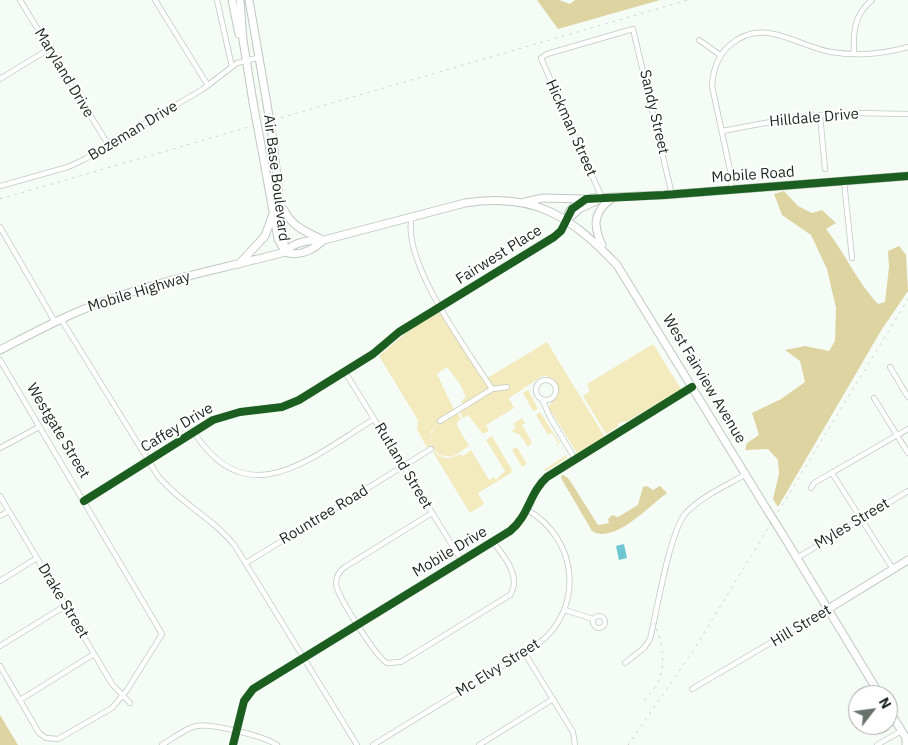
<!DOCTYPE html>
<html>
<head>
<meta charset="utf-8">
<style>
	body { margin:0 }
	#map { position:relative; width:908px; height:745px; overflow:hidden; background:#f5fcf6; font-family:"IBM Plex Sans",sans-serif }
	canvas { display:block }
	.north { position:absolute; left:848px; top:685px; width:50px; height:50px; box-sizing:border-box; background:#fff; border:1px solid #a4a9a5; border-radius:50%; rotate:60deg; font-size:14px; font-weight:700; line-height:20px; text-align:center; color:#1b271e }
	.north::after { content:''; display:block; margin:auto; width:18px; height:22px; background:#67726a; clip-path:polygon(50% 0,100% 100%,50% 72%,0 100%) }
</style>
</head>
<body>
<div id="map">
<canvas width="908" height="745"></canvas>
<div class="north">N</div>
</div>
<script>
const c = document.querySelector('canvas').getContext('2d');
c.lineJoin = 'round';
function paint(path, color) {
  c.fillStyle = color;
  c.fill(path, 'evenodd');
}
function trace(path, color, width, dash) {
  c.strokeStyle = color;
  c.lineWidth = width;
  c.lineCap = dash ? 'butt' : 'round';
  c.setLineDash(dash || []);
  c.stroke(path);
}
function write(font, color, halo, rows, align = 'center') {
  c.font = font + ' "IBM Plex Sans",sans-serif';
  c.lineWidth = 4;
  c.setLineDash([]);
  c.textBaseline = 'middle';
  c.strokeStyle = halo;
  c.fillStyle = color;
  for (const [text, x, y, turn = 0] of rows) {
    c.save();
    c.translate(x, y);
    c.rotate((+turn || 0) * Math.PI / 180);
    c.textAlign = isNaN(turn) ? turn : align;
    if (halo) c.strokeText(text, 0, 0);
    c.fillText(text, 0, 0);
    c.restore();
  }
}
const green = new Path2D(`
	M438 311H441L484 380 547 342 605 437 577 453 549 408C551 395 563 397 555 380L544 375 509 398 514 408 486 425 489 431 483 434 468 415 463 418 457 408 464 405 461 401 466 397 460 384 447 367 437 374 454 410 438 420 439 423 431 431 430 446 427 448 417 429 418 420 379 356 407 332Z
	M653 344 681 389 628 421 619 423 617 427 606 434 583 396 590 391 587 384Z
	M528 390 538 409 533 411 523 393Z
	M457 412 461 419 457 422V426L469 446 452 457 439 455 431 447C426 428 443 421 457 412Z
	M540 412 560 443 554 447 558 443 552 433 548 435 536 415Z
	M522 418 525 423 522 425 532 443 528 447 520 435 511 431 516 428 513 424Z
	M492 436 512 470 511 473 478 493 484 504 470 513 431 449C440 459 449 461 460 454L463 456 471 450 489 480 494 477 496 480 505 471 486 440Z
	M517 447 527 464 522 467 512 450Z
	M565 451 567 458 546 471 544 470 566 455Z`);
const forest = new Path2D(`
	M537 0H559L570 4 575 0H660L558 29Z
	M784 191 798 206 812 213 822 210 836 223 826 229C845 253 857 282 878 304L885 302 889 267 888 251 899 246 906 255 908 291 882 329 778 507 773 499 779 474 778 460 768 449 745 450 747 443 759 435 752 413 781 399 805 382 800 361 785 350 805 346 829 351 835 341 836 308 827 269 811 235 782 215 774 194Z
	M562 474 569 479 598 525 609 523 608 519 612 515 618 517 638 505 643 487 647 486 653 490 660 486 667 493C650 505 614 545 592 531L561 478Z
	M0 715 18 745H0Z`);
const water = new Path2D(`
	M624 544 627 558 619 560 616 546Z`);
const street = new Path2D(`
	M20 0 109 146
	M155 0 207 84
	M217 0 232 67
	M699 40 720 55
	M854 53C853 32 854 15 872 0
	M0 79 49 49
	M820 115 825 169
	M722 131 803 116 855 113 908 114
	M844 181 852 258
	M0 186 68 167 85 159 203 89 237 63 257 58
	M732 190 730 170 712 86C713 70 717 56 730 45 764 16 796 46 831 52 856 56 884 54 908 47
	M602 198 541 58 547 54 633 29 672 195
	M412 216C400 260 468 351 492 389
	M0 227 55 322
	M61 319 158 476C180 503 213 518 235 546L357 745
	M0 360 162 634 127 690 112 708 58 739 46 738 39 733 0 666
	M890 367 908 397
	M345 372 462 561
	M536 390a10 10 0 1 1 20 0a10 10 0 1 1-20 0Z
	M874 398 908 453
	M542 399 550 417 575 459
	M440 421 492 389 507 387
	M194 432C247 517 314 456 374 419
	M0 448 39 427
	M832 473 893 569
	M811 488 814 483 908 429
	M0 496 112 684 130 703
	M84 501 213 420 240 412 282 407 299 400 373 354 399 332 554 237 567 221
	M432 513 345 567C339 571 336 577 336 584 337 596 377 658 387 663L401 662 510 595C522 577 504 556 493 542
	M0 516 9 511
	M797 558 908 491
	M246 563 431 449
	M0 581 37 558
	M565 610 593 619
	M593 622a6 6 0 1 1 12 0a6 6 0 1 1-12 0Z
	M0 646 65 606
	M524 652 573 732 575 745
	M625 663 644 648 650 639C657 611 669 534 685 514 700 497 726 486 746 474
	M692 689 828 609
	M20 700 94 654
	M162 745C172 739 184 729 196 726 211 723 264 736 277 745
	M233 745 244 701 253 689 510 531C529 516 529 493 547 477L692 387
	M373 745 538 644C585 608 578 538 527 510
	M479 745 553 699
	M877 745 901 731`);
const secondary = new Path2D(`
	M232 0 239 34
	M240 0 243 40 253 102
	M249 0 266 98
	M273 141 285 252
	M261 145 278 239 285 251
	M525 202 543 198 584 199
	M284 210C292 226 304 231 319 238
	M567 220 569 212 575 205 592 198 664 195 908 176
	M567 220 579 209 598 200
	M602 245C593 226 593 212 611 199
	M285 252C299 257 313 250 324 240
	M239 264 265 236 273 214
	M0 350C35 332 70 313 108 300 165 279 226 268 285 252 295 241 310 240 324 240L465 203C535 192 570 216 617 265L766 508
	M783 535 880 695
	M828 609 908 560
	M888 709 906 738V745`);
const rail = new Path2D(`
	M0 199 688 0
	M644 700C668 680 666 650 654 623
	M628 745 693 651 908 299`);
const secondaryBridge = new Path2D(`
	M266 98 273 141
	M253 102 261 145
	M766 508 783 535`);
const cycleway = new Path2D(`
	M84 501 213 420 240 412 282 407 299 400 373 354 399 332 554 237 561 231 572 209 586 199 664 195 908 176
	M233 745 244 701 253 689 510 531C529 516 529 493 547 477L692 387`);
const streetNames = [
	["Maryland Drive",64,73,59],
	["Sandy Street",654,112,77],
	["Hilldale Drive",814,118,-5],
	["Hickman Street",571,128,66],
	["Bozeman Drive",133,131,-31],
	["Mobile Road",753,175,-4],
	["Air Base Boulevard",276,178,83],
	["Fairwest Place",499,255,-32],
	["Mobile Highway",139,292,-17],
	["West Fairview Avenue",704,379,59],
	["Caffey Drive",177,428,-31],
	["Westgate Street",58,431,59],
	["Rutland Street",403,466,59],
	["Rountree Road",324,515,-31],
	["Myles Street",852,524,-31],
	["Mobile Drive",450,552,-31],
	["Drake Street",63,601,59],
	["Hill Street",801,626,-31],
	["Mc Elvy Street",498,668,-32]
];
paint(green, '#f3eabd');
paint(forest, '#ddd4a2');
paint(water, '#6cc7d1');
trace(street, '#bfc8c1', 6);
trace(secondary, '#bfc8c1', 9);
trace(street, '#fefffe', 4.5);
trace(secondary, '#fefffe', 7);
trace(rail, '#cfd1cf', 1, [2.5, 5]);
trace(secondaryBridge, '#bfc8c1', 9, []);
trace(secondaryBridge, '#fefffe', 7);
trace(cycleway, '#1b5e20', 8);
write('15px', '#1b271e', '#fff', streetNames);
</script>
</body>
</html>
